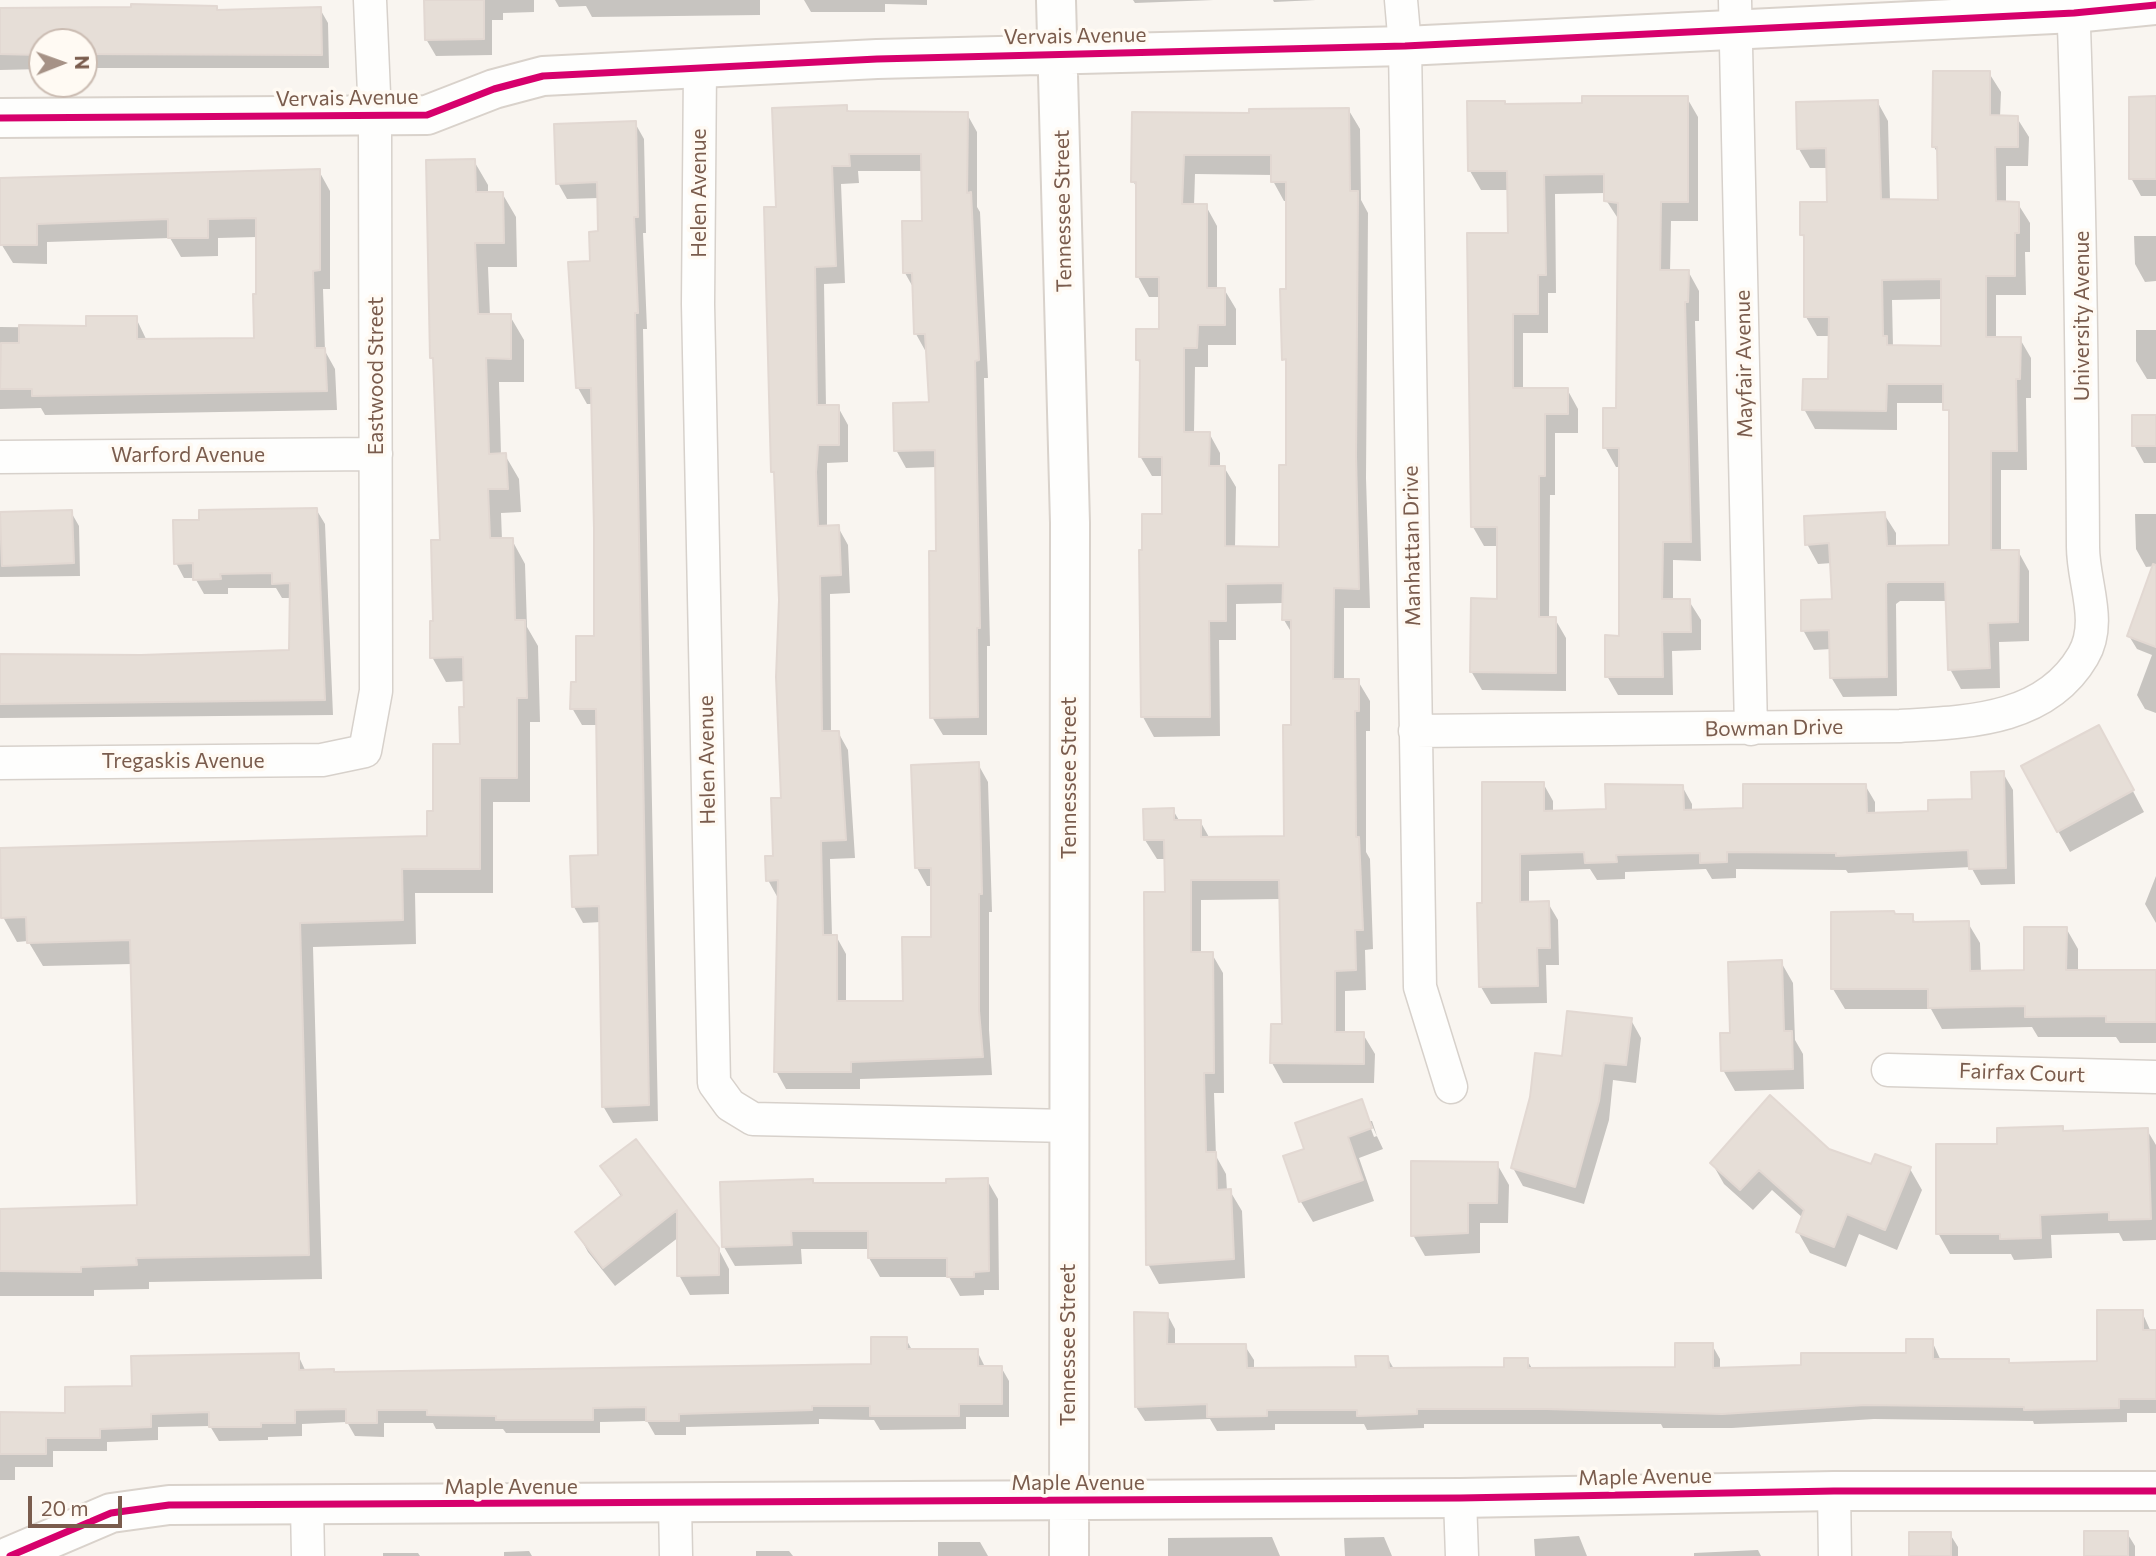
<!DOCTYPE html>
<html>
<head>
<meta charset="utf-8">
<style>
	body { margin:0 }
	#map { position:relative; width:2156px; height:1556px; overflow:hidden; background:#f9f5f0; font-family:Commissioner,sans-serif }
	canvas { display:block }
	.north { position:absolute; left:28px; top:28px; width:70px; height:70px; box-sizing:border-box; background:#fffaf3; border:2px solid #cabbb1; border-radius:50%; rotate:89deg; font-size:19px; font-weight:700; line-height:28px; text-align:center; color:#7a5c4d }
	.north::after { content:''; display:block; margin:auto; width:24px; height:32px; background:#a69286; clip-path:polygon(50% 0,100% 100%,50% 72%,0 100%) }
	.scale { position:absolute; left:28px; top:1496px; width:94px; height:32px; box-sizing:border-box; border:4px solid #7a5c4d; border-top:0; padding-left:9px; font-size:21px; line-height:24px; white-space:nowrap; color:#7a5c4d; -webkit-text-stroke:5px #fffaf3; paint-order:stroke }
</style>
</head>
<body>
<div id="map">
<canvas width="2156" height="1556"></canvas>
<div class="north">N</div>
<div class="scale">20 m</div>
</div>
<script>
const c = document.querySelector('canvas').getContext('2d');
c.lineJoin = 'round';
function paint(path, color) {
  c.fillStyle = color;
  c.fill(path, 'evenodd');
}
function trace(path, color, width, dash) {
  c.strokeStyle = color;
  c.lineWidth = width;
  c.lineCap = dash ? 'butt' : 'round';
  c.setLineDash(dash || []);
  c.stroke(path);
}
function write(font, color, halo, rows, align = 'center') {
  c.font = font + ' Commissioner,sans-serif';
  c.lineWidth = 7;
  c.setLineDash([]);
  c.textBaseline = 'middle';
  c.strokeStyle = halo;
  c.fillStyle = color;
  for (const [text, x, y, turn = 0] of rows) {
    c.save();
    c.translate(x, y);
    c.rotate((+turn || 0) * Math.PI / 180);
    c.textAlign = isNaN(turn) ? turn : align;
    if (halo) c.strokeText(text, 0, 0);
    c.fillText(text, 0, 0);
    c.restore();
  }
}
const shadow = new Path2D(`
	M427 0H534V12L503 13V20H492V55L436 56 426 39Z
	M555 0H760V15L592 17 586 6 559 7Z
	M804 0H927V5L885 4V12H811Z
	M1133 0H1214L1135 3Z
	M1273 0H1316L1274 2Z
	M216 8 218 12 320 9 328 23 329 68H84V42H42V69L0 70V10Z
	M1989 73 2001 92 2000 117 2017 118 2029 137 2028 166H2006V203L2018 204 2030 223V252H2025L2026 295H1996V339H2020L2031 358V398H2026L2027 470H2001V551H2018L2029 571V641L1999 642 2000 688 1961 689 1950 669 1948 601H1900L1896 604 1897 696 1843 697 1831 677V649L1814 650 1803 630 1834 601 1832 563 1818 564 1807 544 1884 514 1896 533V548L1951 547V420L1945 403H1897V430L1815 429 1804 409 1830 381 1831 336H1817L1806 317 1805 240 1802 235 1828 204V168H1810L1799 149 1877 101 1888 121 1890 201 1939 202V155L1934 147ZM1943 299V347H1893L1892 300Z
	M1687 98 1698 117V221H1671L1670 272 1688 271 1699 291V321H1695L1701 561 1673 560V601H1689L1701 620V650L1672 651 1673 695H1618L1607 676 1621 637V467H1616L1605 447 1617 410 1619 220 1606 200V193L1555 194 1556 293H1548V333H1523V389H1567L1578 409V433H1555V495H1550L1549 619H1555L1566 638V691L1482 690 1471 671 1498 601 1499 546H1484L1473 527 1510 234 1509 190H1481L1470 171 1506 106Z
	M2156 98V196H2141L2131 178Z
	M846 107 850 113 967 114 977 132V207L980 212 988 378H984L990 646H987V735H943L932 717 938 553 937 467 906 468 896 450 931 404 926 352 916 334 914 289 905 273 924 222 923 171H858L859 183 841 184 845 283 824 284 826 407H838L848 425V462L827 463V528L838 527 848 545 850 593 830 594 831 733 838 732 848 750 855 858 830 859 832 936H836L846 954V1003H905L933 939V886H927L917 868 978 764 988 782 992 912H989V1030L992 1075 860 1079V1089H786L776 1071 779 900 768 880 775 858 783 799 780 600 776 478 772 471 778 208Z
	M1348 109 1360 129 1361 200 1368 213 1366 478 1370 608H1344V681H1358L1370 701V731H1366V852L1370 859 1373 949 1365 950 1366 990 1345 991V1033L1363 1034 1375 1054 1374 1083H1283L1272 1063 1283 1026 1281 899 1201 900V954H1212L1223 973 1224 1093H1214L1216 1156 1226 1174 1227 1191H1230L1242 1211 1245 1278 1159 1284 1148 1264 1166 859H1157L1145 840 1173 810 1180 822 1200 821 1210 839 1285 838 1292 727 1293 635 1284 620V603L1236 604V640H1219L1220 736 1154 737 1143 717V551L1163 516V476H1152L1140 456 1141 366 1138 360 1161 331 1160 297H1149L1138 277V190L1133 181 1251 115ZM1195 174 1273 175V181L1284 201H1288L1284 359 1288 365 1287 466 1281 549 1235 548 1236 487 1224 467H1220V453L1209 433H1194L1195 367H1208V345H1236V309L1224 289 1217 290V226L1206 206H1194Z
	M635 123 644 139 646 233H643L647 329H643L658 1121 613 1123 603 1106 601 922 583 923 574 907 600 857 598 725H582L572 708 595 638 593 404H587L578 388 592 262 600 233 599 198 567 199 558 183Z
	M474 161 488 185V194L502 193 516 217 517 267H488L490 316H510L524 340V382H499L501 455H505L519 479 521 512 501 513 502 540H512L525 564 527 627 538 646 540 722H530V802H493V893H415L416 944 313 947 322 1279 149 1282V1289L94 1290V1296H0V1210L139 1206 132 964 43 966 28 941 17 942 3 917 429 838 435 812 461 746 466 709 465 681 446 682 432 657 441 541 435 363 431 358Z
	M319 171 330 191V289H323L325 351 335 369 337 410 45 415 41 408 0 409V327L88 328 136 318 147 341 256 340 257 237 218 238V256L181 257 170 238 47 242V264L13 263 0 242V180Z
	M2134 236H2156V281L2145 282 2135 264Z
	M2136 330H2156V379H2147L2136 361Z
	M2156 416V463H2144L2134 445Z
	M316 509 325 524 333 715 0 718V656L141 657 291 652V598H282L276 588H228V594H204L195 578H184L176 563 201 521Z
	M71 512 79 526 80 576 0 577V514Z
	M2135 514H2156V566L2146 567 2136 549Z
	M2156 615V713L2145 709 2137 695 2152 655 2137 649 2129 636Z
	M2110 748 2144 812 2070 852 2058 831Z
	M2003 773 2013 790 2015 884 1981 885 1971 867 1848 873 1846 870 1736 869V878L1712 879 1706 869 1625 872V879L1597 880 1590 869 1529 871V903H1548L1558 920 1559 965H1546L1547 1003 1491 1004 1481 987 1484 904 1543 783 1553 801V812L1607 810 1682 786 1692 804V811L1745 809 1865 785 1875 802V814L1930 813 1974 800Z
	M2156 876V923L2145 904Z
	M1895 916H1912L1916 924 1968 923 1980 943 1981 972H2026L2066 928 2078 949V972H2156V1043H2120L2116 1037H2038L2032 1027 1942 1029 1931 1009H1845L1833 989Z
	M1781 962 1793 983 1795 1040 1803 1054 1804 1089 1735 1091 1723 1070 1732 1035Z
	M1631 1020 1641 1038 1636 1083 1613 1080 1609 1120 1584 1204 1523 1186 1513 1168 1532 1098 1564 1058Z
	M1361 1102 1383 1149 1359 1158 1374 1201 1313 1222 1301 1202 1285 1157 1306 1150ZM1368 1121H1372L1377 1136 1374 1137Z
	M2062 1128 2064 1133 2147 1130 2156 1145V1240L2123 1241 2119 1233 2051 1235 2052 1258 2014 1260 2011 1254H1950L1938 1233 1999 1145Z
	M636 1141 718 1248 729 1269V1294L690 1295 679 1275V1237L615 1286 588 1252 577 1232 622 1198 602 1167Z
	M1828 1150 1872 1166 1910 1169 1922 1190 1897 1250 1859 1234 1846 1267 1810 1253 1798 1232 1803 1218 1772 1190 1753 1210 1724 1184 1712 1163Z
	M1497 1164 1509 1185 1508 1223H1480V1253L1425 1256 1413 1235Z
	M987 1180 998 1199 999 1290H984V1295L960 1296 949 1277H880L869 1258V1249H801L802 1264 735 1266 724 1247 812 1181 814 1185H948Z
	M2142 1312 2151 1332 2156 1333V1413H2127V1422L2034 1424 2033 1421 1874 1419 1732 1428H1663L1661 1424H1424V1428L1367 1430 1364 1424H1275V1430L1217 1431 1210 1419 1145 1421 1136 1407 1167 1314 1175 1329V1346H1245L1254 1360V1370L1358 1369 1387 1357 1394 1369H1506L1527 1360 1533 1370 1677 1368 1712 1345 1720 1359V1369L1803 1366 1907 1355 1932 1341 1941 1361H2008L2010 1365 2099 1363Z
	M906 1339 912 1350 977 1351 985 1367H1001L1009 1381V1417H966V1429L880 1430 874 1420 819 1419V1424L686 1427V1435H655L647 1421 600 1422V1433H506L503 1429H436L433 1423H384V1437L355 1436 347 1422 302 1424V1436L268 1437V1440L219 1441 210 1426 158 1427V1440L107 1442V1451H53V1467H15V1480H0V1414L67 1415 134 1388 298 1355 306 1372 335 1374 872 1366Z
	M2127 1533 2135 1546V1556H2086Z
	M1950 1534 1958 1547V1556H1911Z
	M1579 1536 1587 1556H1535L1534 1539Z
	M1272 1537 1280 1556H1168V1538Z
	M1384 1537 1392 1556H1345L1344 1538Z
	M938 1542H980L988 1556H938Z
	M1758 1550 1761 1556H1694V1553Z
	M529 1551 532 1556H504V1552Z
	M756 1551H789L793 1556H756Z
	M383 1553H418L420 1556H383Z`);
const building = new Path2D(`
	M424 0H484V39L425 40Z
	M131 4 217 6V10L321 7 322 55 84 54V42H42V55L0 54V8L131 7Z
	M1933 71H1990V115L2018 116V147H1995L1996 201 2019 202V233H2015V276H1986V337H2021L2020 379H2016L2017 451H1991V550H2019L2018 622 1988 623 1990 668 1948 670 1945 582H1888L1886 584 1887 677 1830 678 1829 630 1801 631V600L1832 599 1829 543 1805 545 1804 516 1885 512 1887 546 1949 545V410H1943V384H1887L1886 411 1802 410 1803 379H1828L1829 317H1804V235H1800V202H1827L1826 148 1797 149 1796 102 1878 100 1881 199 1938 200 1937 147H1932ZM1941 279V346L1887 345V336H1883L1882 280Z
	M1582 96H1688V202H1661L1660 270H1689L1688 302H1685L1691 542H1663L1662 599H1690L1691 632H1662L1663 677H1605V635L1619 636V448H1603V408H1616L1618 203 1604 201V174L1544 175 1546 275H1538V314H1513V388H1568V414H1545V476H1539V617H1556V673L1470 672 1471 598 1497 599V527H1471L1467 233H1508L1507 171H1468L1467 101H1505V104L1582 103Z
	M2156 96V179H2129V97Z
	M847 105V111L968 112 967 193 971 192 979 360 975 361 980 628H977L978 717 930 718 929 551H936L935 450 894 451 893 403 929 402 925 334H914L912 273H903L902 221H922L921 154H849L850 166H832L836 266 815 267 817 405H839V445H818L816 472 818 526 839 525 841 575 820 576 822 731H839L846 840 821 841 823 935H837V1001H903L902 937H931V868H915L911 765 979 762 982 894H979V1011L983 1057 851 1062V1072H774L778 880 766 881 765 856H773L771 798H781L776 677 779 600 774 472H771L764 207H776L772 108Z
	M1349 108 1350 191H1358L1356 456 1359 589 1334 588 1333 679H1359V711H1355L1356 837H1359L1363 930H1355L1356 970 1335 971V1032H1364V1064L1270 1063 1271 1024H1282L1279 880H1191V952H1213L1214 1073H1204L1206 1152H1216L1217 1190 1231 1189 1234 1259 1146 1265 1144 892H1165L1164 840H1144L1143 809 1174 808V820H1201V837L1284 836 1283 725H1291V620H1282L1283 583 1226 584V621H1209L1210 717H1141L1139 550H1142V514H1162V457H1139L1140 360H1136V329H1159V277H1136V182H1131L1132 112 1249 113V109ZM1184 155H1271V182H1286V289H1280L1282 360 1286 359V465H1279V547L1225 546V466H1209L1210 432H1184V348H1197L1198 325H1225V288H1207V204H1182Z
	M636 121 638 217H634L638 313H635L649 1105 602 1107 599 906 572 907 570 856 598 855 596 709H570L571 682H576V636H594V529L591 388H576L568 262 590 261 589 232 598 231 597 182 556 184 554 124Z
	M475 159 476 192H503L504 243H475L478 314H511V359L486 358 489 454 506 453 508 489H488L490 538H513L515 620H525L527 698H517V778H480V869H402L403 920 300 923 309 1255 136 1258 137 1265 81 1267V1272L0 1271V1209L137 1205 130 940 27 943 26 917 1 918 0 848 427 836V811H433V744H460L459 707H464L463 657 430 658V621H433L431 540H440L433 358H430L426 160Z
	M320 169V270L313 271 315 348H325L327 391 32 396V389H0L1 343H19V325L86 326V316H137V339L254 338 253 294H256V218L208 219V238H168V219L37 224V245H0V178Z
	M2132 415H2156V446H2132Z
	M317 508 325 700 0 704V654L141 655 289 650 290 583 272 584V573L220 574 221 579 193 580V563L174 564 173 520H199V510Z
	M72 510 74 563 2 566 0 512Z
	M2153 564 2156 565V647L2127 636Z
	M2099 725 2134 790 2057 832 2021 766Z
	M2004 771 2006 868 1969 869 1968 850 1836 856V853L1727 852V862L1700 863V853L1616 855 1617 862 1585 863 1584 852 1520 854V902L1549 901 1550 948H1537L1538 986 1479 987 1477 903H1482V782H1544V811L1606 809 1605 784 1683 785 1684 810 1743 808V784H1866L1867 813 1928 811V800L1972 799 1971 772Z
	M1894 911 1895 914H1913V922L1969 921 1970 971 2024 970V927H2067L2066 970H2156V1022H2106V1016L2025 1017V1006L1928 1008V989H1831V912Z
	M1782 960 1784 1031H1792L1793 1069 1721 1071 1720 1033H1730L1728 962Z
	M1567 1011 1632 1018 1626 1065 1604 1063 1599 1101 1575 1187 1511 1168 1530 1097 1535 1053 1562 1056Z
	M1770 1095 1829 1149 1871 1164 1875 1154 1911 1167 1885 1230 1847 1214 1834 1247 1796 1232 1804 1210 1759 1170 1740 1190 1710 1163Z
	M1362 1099 1372 1128 1348 1137 1363 1180 1299 1202 1283 1156 1304 1149 1295 1123Z
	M2063 1126V1131L2148 1128 2151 1219 2109 1220V1212L2040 1215 2041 1238 2000 1239V1234H1936V1144H1997V1128Z
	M636 1139 719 1248V1275L677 1276V1210L603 1268 575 1232 622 1195 600 1166Z
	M1411 1161 1498 1162 1497 1203H1468V1233L1411 1236Z
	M988 1178 989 1271 974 1272V1277H947V1258H868V1231H791L792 1245 722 1247 720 1182 813 1179V1183H946V1179Z
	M2097 1310H2143V1330H2156V1399H2119V1408L2024 1410V1407L1865 1405 1722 1414 1547 1409H1417V1414L1357 1416V1410H1267V1416L1207 1417V1404L1135 1407 1134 1312 1168 1313 1167 1344H1246L1247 1368 1356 1367 1355 1356H1388L1389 1368 1504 1367V1358H1528V1368L1675 1367V1343H1713V1368L1801 1365V1353H1906V1339H1933V1359H2009V1363L2097 1361Z
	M871 1337H907V1349H978V1366H1002V1404H959V1416H870V1406H812V1410L679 1414V1421H646V1407L593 1408V1420H496V1416L427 1415V1410H377V1423H346V1409L295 1410V1423H261V1427H209V1412L151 1414V1427L100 1429V1438H46V1454H0V1412L65 1413V1387L132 1386 131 1356 299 1353V1370L334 1369V1372L871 1364Z
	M2084 1531H2128V1556H2084Z
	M1909 1532H1951V1556H1909Z`);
const street = new Path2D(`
	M1401 0 1405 46 1420 987 1451 1087
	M1735 0 1751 729
	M700 68 698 304 714 1083 730 1105 753 1119 1069 1126
	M0 457 376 454
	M1415 731 1900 726C1967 722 2045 721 2083 656 2103 622 2083 583 2083 547 2082 364 2080 182 2073 0
	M0 763 322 760 365 751 376 691 375 117 370 0
	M1888 1070 2156 1077
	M1834 1491 1835 1556
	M1460 1498 1462 1556
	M675 1503 676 1556
	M307 1506 308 1556`);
const secondary = new Path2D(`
	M1056 0 1070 523 1069 1556
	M0 118 427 115 494 89 543 76 877 59 1405 46 2074 13 2156 5
	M10 1556 111 1513 169 1505 1460 1498 1834 1491H2156`);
const cycleway = new Path2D(`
	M0 118 427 115 494 89 543 76 877 59 1405 46 2074 13 2156 5
	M10 1556 111 1513 169 1505 1460 1498 1834 1491H2156`);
const streetNames = [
	["Vervais Avenue",1075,36,-1],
	["Vervais Avenue",347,98,-1],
	["Helen Avenue",699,193,-90],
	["Tennessee Street",1063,211,-91],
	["University Avenue",2082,316,-90],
	["Mayfair Avenue",1744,364,-91],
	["Eastwood Street",376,376,-90],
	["Warford Avenue",188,455],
	["Manhattan Drive",1412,546,-91],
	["Bowman Drive",1774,728,-1],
	["Helen Avenue",707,760,-91],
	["Tregaskis Avenue",183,761],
	["Tennessee Street",1069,778,-90],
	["Fairfax Court",2022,1073,2],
	["Tennessee Street",1068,1345,-90],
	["Maple Avenue",1645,1477,-1],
	["Maple Avenue",1078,1483],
	["Maple Avenue",511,1487]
];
paint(shadow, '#0003');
paint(building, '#e6ded7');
trace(building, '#e2d8d2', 2);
trace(street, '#d7d1cb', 35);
trace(secondary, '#d9d2cb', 42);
trace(street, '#fefefd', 32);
trace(secondary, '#fefefd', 38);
trace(cycleway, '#d6006c', 7);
write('21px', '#7a5c4d', '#fffaf3', streetNames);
</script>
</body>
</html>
